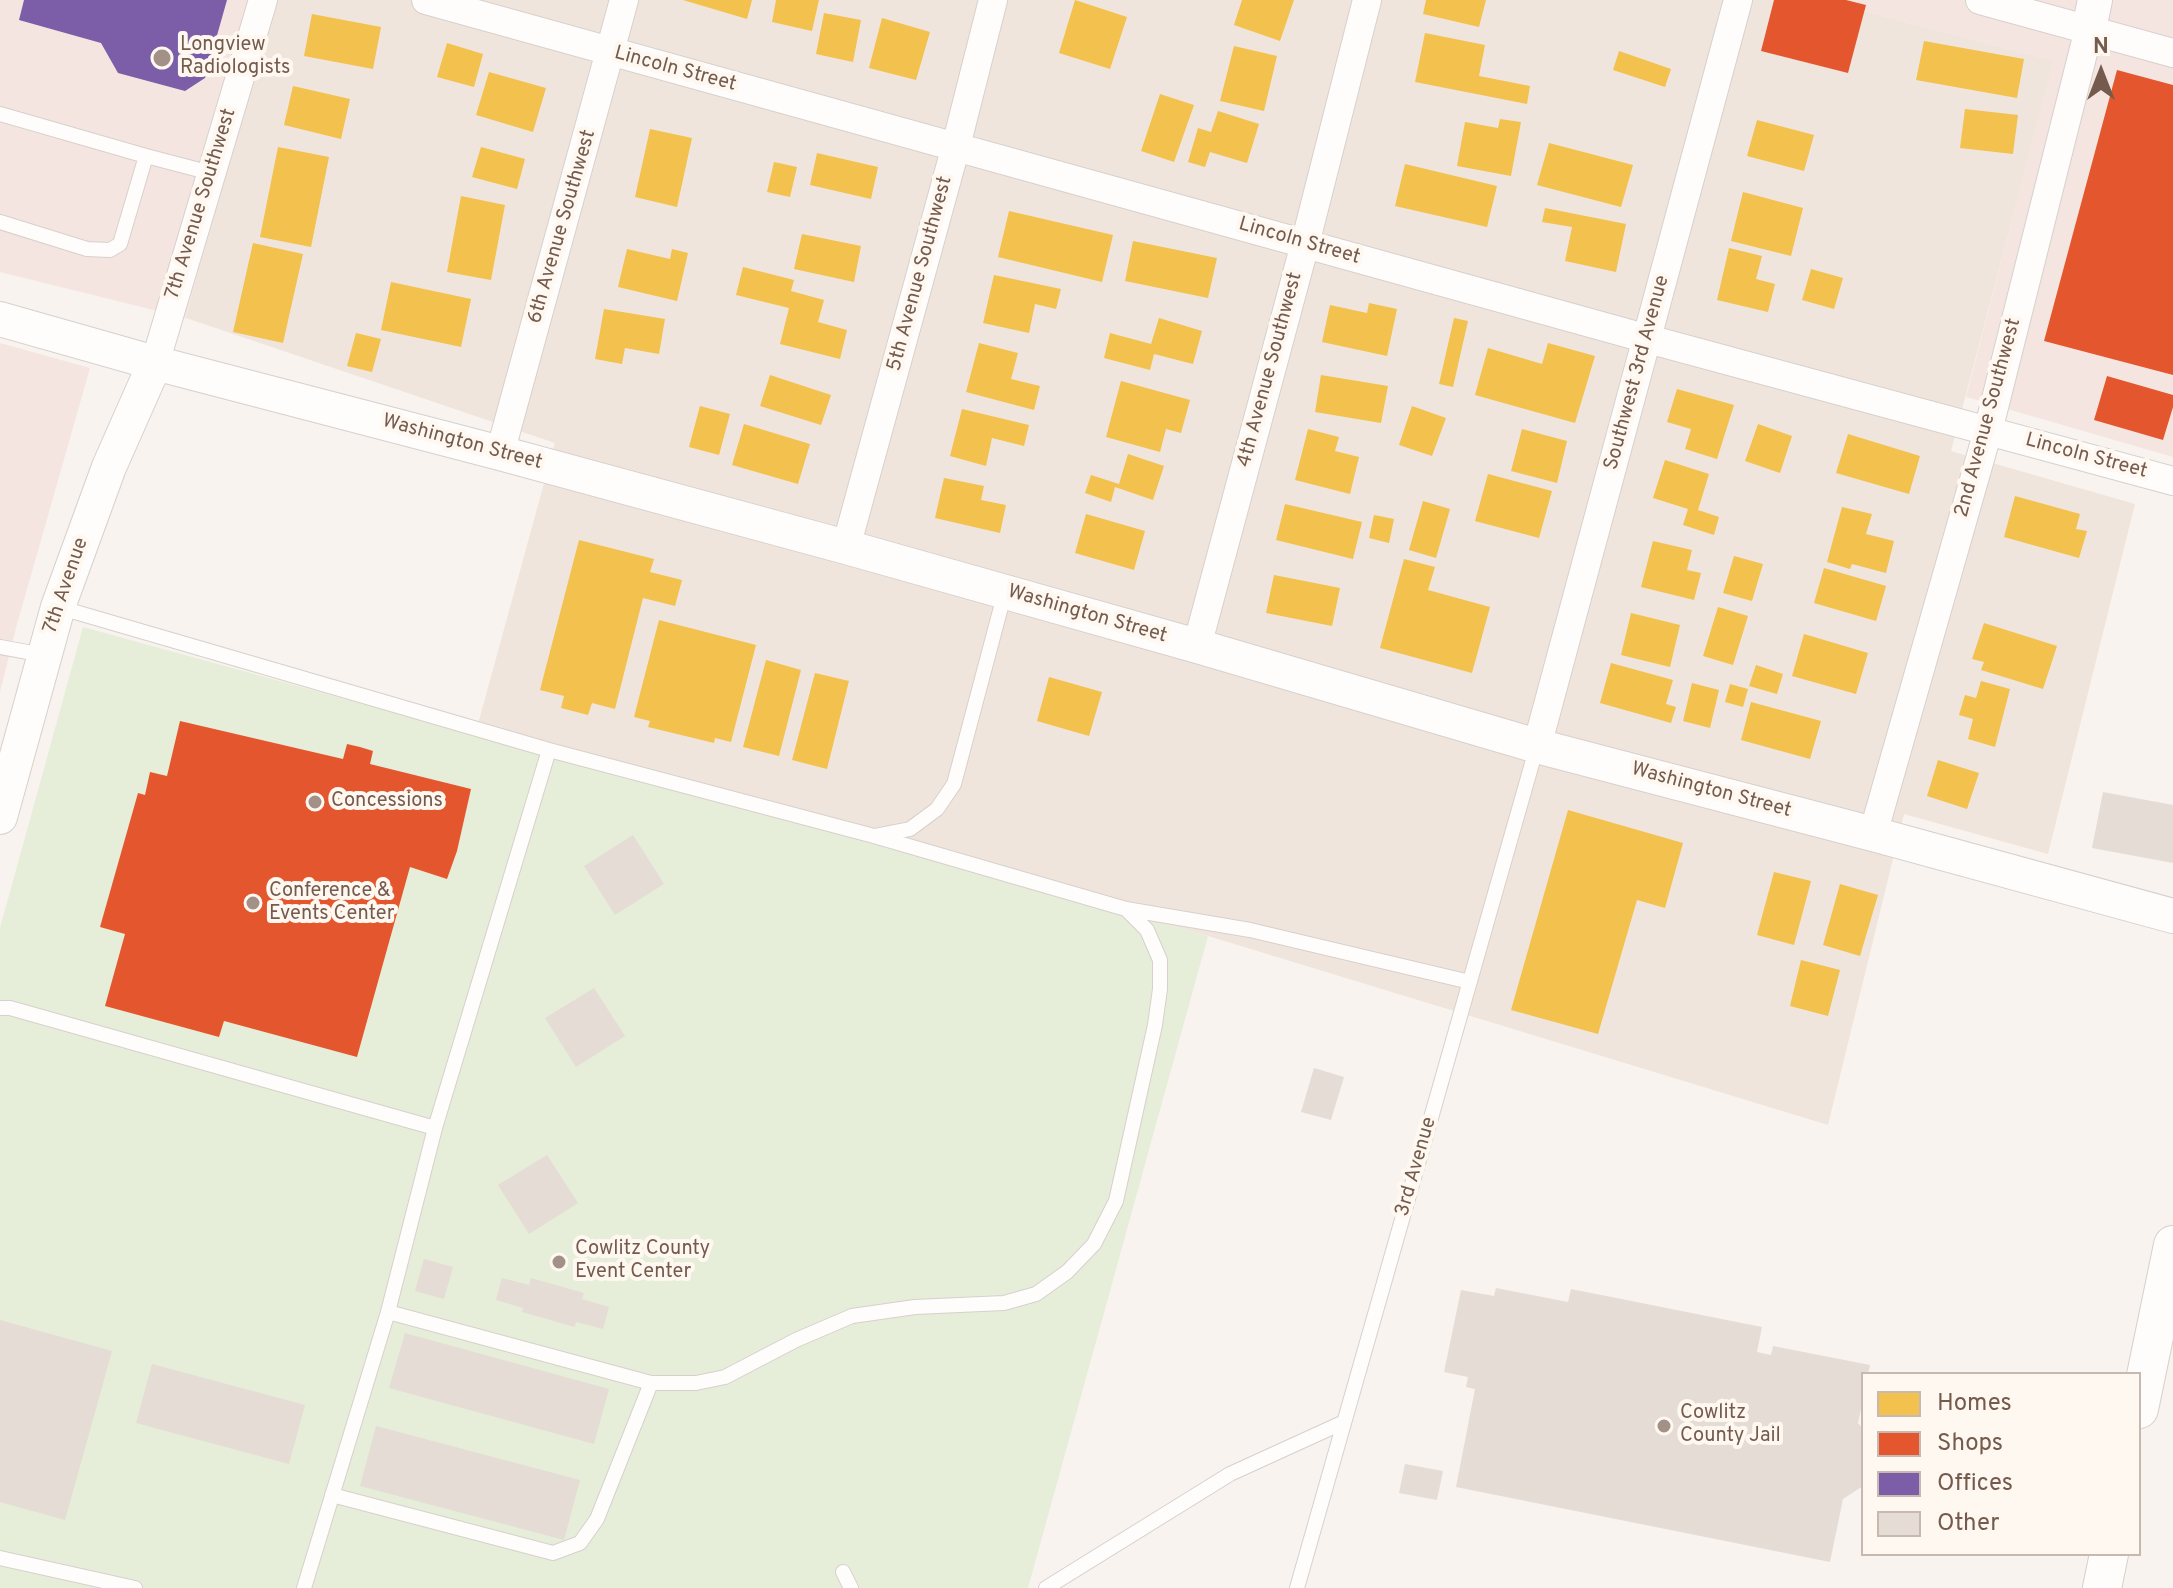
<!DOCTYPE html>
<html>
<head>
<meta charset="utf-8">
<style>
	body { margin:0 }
	#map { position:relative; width:2173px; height:1588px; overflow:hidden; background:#f8f3ee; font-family:Overpass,sans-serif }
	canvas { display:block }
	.legend { position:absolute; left:1861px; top:1372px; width:280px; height:184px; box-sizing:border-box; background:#fef8f0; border:2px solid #c7b9af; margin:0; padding:10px 14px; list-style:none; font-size:24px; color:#755a4e }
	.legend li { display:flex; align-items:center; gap:16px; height:40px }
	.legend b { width:40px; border:2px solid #c7b9af }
	.north { position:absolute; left:2061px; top:32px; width:80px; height:80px; -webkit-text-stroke:6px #fef8f0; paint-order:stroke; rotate:0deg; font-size:22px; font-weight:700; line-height:32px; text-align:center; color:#755a4e }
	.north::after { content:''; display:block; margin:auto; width:28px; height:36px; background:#755a4e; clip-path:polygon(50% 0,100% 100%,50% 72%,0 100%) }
</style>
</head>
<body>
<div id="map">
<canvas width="2173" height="1588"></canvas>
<ul class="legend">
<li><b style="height:22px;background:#f2c14e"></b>Homes</li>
<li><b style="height:22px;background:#e4572e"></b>Shops</li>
<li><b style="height:22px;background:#7b5ea7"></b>Offices</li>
<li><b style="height:22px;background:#e4dcd5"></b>Other</li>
</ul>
<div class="north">N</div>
</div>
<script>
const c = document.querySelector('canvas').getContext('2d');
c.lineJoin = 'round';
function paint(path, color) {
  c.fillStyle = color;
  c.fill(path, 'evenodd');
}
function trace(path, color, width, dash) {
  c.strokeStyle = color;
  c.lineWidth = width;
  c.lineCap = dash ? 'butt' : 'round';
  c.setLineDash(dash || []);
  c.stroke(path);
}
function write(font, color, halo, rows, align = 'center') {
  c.font = font + ' Overpass,sans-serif';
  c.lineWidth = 8;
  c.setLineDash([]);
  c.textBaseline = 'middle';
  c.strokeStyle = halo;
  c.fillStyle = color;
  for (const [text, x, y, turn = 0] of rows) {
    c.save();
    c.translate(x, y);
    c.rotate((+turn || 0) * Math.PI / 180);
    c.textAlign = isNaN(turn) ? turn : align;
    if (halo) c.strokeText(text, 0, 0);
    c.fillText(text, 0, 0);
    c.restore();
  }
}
const residential = new Path2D(`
	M266 0H1822L2054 61 1951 451 2135 504 2048 854 1904 814 1828 1125 1208 936 475 735 555 443 186 318Z`);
const commercial = new Path2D(`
	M0 0H266L186 318 0 272Z
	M1822 0H2173V457L1966 397 2053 61Z
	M0 343 90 368 16 628 0 692Z`);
const green = new Path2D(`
	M83 627 1208 936 1028 1588H0V928Z`);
const homes = new Path2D(`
	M683 0H752L747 19Z
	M776 0H819L812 31 772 22Z
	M1075 0 1127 17 1110 69 1059 53Z
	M1242 0H1294L1280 41 1234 25Z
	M1426 0H1486L1479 27 1423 14Z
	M824 13 861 20 853 62 816 54Z
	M312 14 381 27 373 69 304 56Z
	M882 18 930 32 916 80 869 68Z
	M1425 33 1485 45 1479 76 1530 86 1527 104 1415 82Z
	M1924 41 2024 59 2017 98 1916 80Z
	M447 43 483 54 474 87 437 77Z
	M1234 46 1277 56 1264 111 1220 101Z
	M1619 51 1671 69 1665 87 1613 70Z
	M489 72 546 88 533 132 476 115Z
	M293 86 350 99 341 139 284 125Z
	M1160 94 1194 105 1174 162 1141 151Z
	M1965 109 2018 115 2013 154 1960 148Z
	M1218 111 1259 124 1247 163 1210 152 1205 167 1188 162 1198 128 1211 132Z
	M1500 119 1521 122 1511 176 1457 166 1465 122 1498 128Z
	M1757 120 1814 135 1804 171 1747 156Z
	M650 129 692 138 677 207 635 197Z
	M1549 143 1633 165 1621 207 1537 185Z
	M278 147 329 157 311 247 260 237Z
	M481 147 525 159 517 189 472 177Z
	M817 153 878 167 871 199 810 185Z
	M774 162 797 167 790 197 767 192Z
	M1405 164 1497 186 1487 227 1395 206Z
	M1743 192 1803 208 1791 256 1731 241Z
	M461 196 505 205 491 280 447 272Z
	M1545 208 1626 224 1616 272 1565 261 1572 227 1542 222Z
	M1009 211 1113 235 1102 282 998 257Z
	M802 234 861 246 854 282 794 269Z
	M1133 241 1217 258 1208 298 1125 281Z
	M253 243 303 254 283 343 233 332Z
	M1729 248 1762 256 1756 279 1775 284 1768 312 1717 300Z
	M627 249 670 259 672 249 688 253 677 301 618 287Z
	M743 267 794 280 791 291 824 300 818 322 847 330 840 359 780 344 789 308 736 295Z
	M1811 269 1843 278 1834 309 1802 300Z
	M994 275 1061 289 1056 309 1035 304 1029 333 983 323Z
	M391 282 471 299 461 347 381 330Z
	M1369 303 1397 309 1387 356 1322 342 1330 305 1367 313Z
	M604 309 665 319 659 354 625 348 622 364 595 359Z
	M1159 318 1202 331 1193 364 1154 354 1150 370 1104 358 1110 333 1151 344Z
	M1454 318 1468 321 1453 387 1439 384Z
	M356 333 381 339 372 372 347 366Z
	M979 343 1018 353 1011 379 1040 386 1034 410 966 392Z
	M1548 343 1595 356 1575 423 1475 395 1488 348 1542 364Z
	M770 375 831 395 821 425 760 406Z
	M1321 375 1388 386 1381 423 1315 412Z
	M1121 381 1190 400 1181 433 1166 429 1160 452 1106 437Z
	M1677 389 1734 405 1717 459 1685 449 1691 429 1667 422Z
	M700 406 730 414 719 455 689 447Z
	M1412 406 1446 418 1432 456 1399 445Z
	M962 409 1029 425 1024 446 992 438 986 466 950 456Z
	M744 424 810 444 798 484 732 465Z
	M1758 424 1792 436 1780 473 1745 461Z
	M1308 429 1339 437 1335 451 1359 457 1350 494 1295 480Z
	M1522 429 1567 441 1557 483 1511 471Z
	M1848 434 1920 456 1909 494 1836 473Z
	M1128 454 1164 466 1153 500 1115 487 1111 502 1085 493 1091 475 1119 484Z
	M1665 460 1709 474 1698 510 1719 517 1714 535 1683 525 1688 509 1653 498Z
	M1488 474 1552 491 1539 538 1475 521Z
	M944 478 984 486 981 500 1006 505 1000 533 935 518Z
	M2015 496 2080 514 2076 529 2087 531 2079 558 2004 537Z
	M1423 501 1450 509 1436 558 1409 550Z
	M1285 504 1362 522 1353 559 1276 540Z
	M1842 507 1872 514 1866 534 1894 541 1886 573 1852 564 1850 569 1827 562Z
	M1086 514 1145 531 1134 570 1075 553Z
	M1374 515 1394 519 1389 543 1369 538Z
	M579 540 654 559 650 572 682 580 675 606 643 598 615 709 592 703 588 715 561 708 564 696 540 690Z
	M1653 541 1692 550 1687 570 1701 573 1694 600 1641 587Z
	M1734 556 1763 564 1752 601 1723 593Z
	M1404 559 1435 567 1428 590 1490 607 1472 673 1380 648Z
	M1824 568 1886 586 1876 621 1814 603Z
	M1274 575 1340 588 1332 626 1266 613Z
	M1718 607 1748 616 1733 665 1703 656Z
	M1631 613 1680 625 1670 667 1621 655Z
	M659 620 756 645 731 742 715 738 714 743 648 727 650 721 634 717Z
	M1984 623 2057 646 2043 689 1981 670 1984 662 1972 659Z
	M1804 634 1868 653 1856 694 1792 676Z
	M766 660 801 670 779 756 743 747Z
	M1611 663 1673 680 1666 704 1676 707 1671 723 1600 703Z
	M1756 665 1783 674 1777 694 1749 686Z
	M815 673 849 681 827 769 792 760Z
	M1049 677 1102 692 1089 736 1037 721Z
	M1981 681 2010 689 1995 747 1968 739 1973 719 1959 715 1965 695 1976 698Z
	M1692 683 1719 690 1710 728 1683 721Z
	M1730 684 1748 689 1743 707 1725 702Z
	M1751 702 1821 721 1810 759 1741 740Z
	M1938 760 1979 773 1967 809 1927 796Z
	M1568 810 1683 843 1665 908 1637 900 1598 1034 1511 1010Z
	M1774 872 1811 881 1794 945 1757 935Z
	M1840 884 1878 895 1860 956 1823 945Z
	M1801 960 1840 970 1828 1016 1790 1006Z`);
const shops = new Path2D(`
	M1774 0H1846L1866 5 1848 73 1761 51Z
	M2117 70 2173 85V375L2044 341Z
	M2107 376 2173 395V407L2163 440 2094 420Z
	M180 721 343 759 347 744 360 747 373 751 370 764 471 789 457 851 447 879 410 867 357 1057 224 1021 219 1037 105 1006 125 934 100 927 138 793 145 795 150 772 167 776Z`);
const offices = new Path2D(`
	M24 0H227L205 78 185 91 118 73 101 43 19 20Z`);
const building = new Path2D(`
	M2103 792 2173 805V863L2092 848Z
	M633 835 664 884 615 915 584 866Z
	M594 988 625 1036 576 1067 545 1018Z
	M1314 1068 1344 1077 1331 1120 1301 1112Z
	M547 1155 578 1203 529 1234 498 1185Z
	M424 1259 453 1267 444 1299 415 1291Z
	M502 1278 529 1285 531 1278 584 1293 582 1299 609 1307 603 1329 576 1322 575 1327 522 1312 523 1308 496 1300Z
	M1496 1288 1568 1302 1571 1289 1762 1327 1757 1352 1771 1355 1773 1346 1870 1365 1868 1374H1863V1400L1858 1423 1863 1429V1486L1843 1499 1830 1562 1456 1487 1475 1389 1466 1387 1468 1377 1444 1372 1461 1290 1494 1296Z
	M0 1320 112 1351 65 1520 0 1502Z
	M405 1333 609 1389 594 1444 389 1388Z
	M152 1364 305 1405 289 1464 136 1423Z
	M376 1426 580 1480 564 1540 360 1486Z
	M1405 1464 1443 1471 1437 1500 1399 1493Z`);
const service = new Path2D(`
	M0 114 146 156 120 244 110 250 87 249 0 222
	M146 156 211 173
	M0 647 44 655
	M549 750 874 836 910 829 937 809 954 784 1005 592
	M1126 909 1250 930 1470 982
	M0 1008H10L435 1128 549 750 58 607
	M435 1128 388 1312 651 1383H696L725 1377 796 1340 852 1316 915 1307 1004 1303 1036 1294 1067 1272 1094 1244 1116 1201 1155 1025 1160 989V960L1147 930 1126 909 874 836
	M332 1495 553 1553 580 1543 597 1519 651 1383
	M0 1558 135 1588
	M843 1572 851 1588
	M304 1588 388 1312
	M1046 1588 1230 1474 1344 1422
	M1297 1588 1537 746`);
const minor = new Path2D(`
	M426 0 1648 339 2173 481
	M1980 0 2173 53
	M155 363 263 0
	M500 453 624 0
	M846 547 956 146 993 0
	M1197 646 1305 244 1367 0
	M1537 746 1738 0
	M1873 834 1988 431 2089 29`);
const tertiary = new Path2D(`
	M2089 29 2095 0
	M0 319 155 363 500 453 846 547 1197 646 1537 746 1873 834 2173 916
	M0 817 58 607 109 467 155 363`);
const secondary = new Path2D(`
	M2139 1409 2173 1245
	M2102 1588 2109 1554`);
const markers = [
	[162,58,10,"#a39086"],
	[315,802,8,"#a39086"],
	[253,903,8,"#a39086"],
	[559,1262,8,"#a39086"],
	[1664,1426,8,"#a39086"]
];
const poiNames = [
	["Longview",180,46],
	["Radiologists",180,69],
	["Concessions",331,802],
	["Conference &",269,892],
	["Events Center",269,915],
	["Cowlitz County",575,1250],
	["Event Center",575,1273],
	["Cowlitz",1680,1414],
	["County Jail",1680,1437]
];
const streetNames = [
	["Lincoln Street",675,70,15],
	["7th Avenue Southwest",202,204,-73],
	["6th Avenue Southwest",563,227,-74],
	["Lincoln Street",1299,242,16],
	["5th Avenue Southwest",921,274,-75],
	["4th Avenue Southwest",1271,370,-75],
	["Southwest 3rd Avenue",1638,373,-75],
	["2nd Avenue Southwest",1989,418,-75],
	["Washington Street",462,443,15],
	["Lincoln Street",2086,457,15],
	["7th Avenue",67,586,-71],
	["Washington Street",1087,615,16],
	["Washington Street",1711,791,15],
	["3rd Avenue",1417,1167,-74]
];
paint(residential, '#f0e5dc');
paint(commercial, '#f5e5e0');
paint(green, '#e6eeda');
paint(homes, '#f2c14e');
paint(shops, '#e4572e');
paint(offices, '#7b5ea7');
paint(building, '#e4dcd5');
trace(service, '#d7d0cc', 16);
trace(minor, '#d7d0cc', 30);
trace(tertiary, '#d7d0cc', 36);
trace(secondary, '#d7d0ca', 40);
trace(service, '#fefdfc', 14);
trace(minor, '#fefdfc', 28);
trace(tertiary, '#fefdfc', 34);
trace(secondary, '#fefdfc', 38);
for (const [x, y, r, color] of markers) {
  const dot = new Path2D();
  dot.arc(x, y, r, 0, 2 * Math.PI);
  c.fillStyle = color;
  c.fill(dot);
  trace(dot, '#fef8f0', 3);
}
write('20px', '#755a4e', '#fef8f0', poiNames, 'left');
write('20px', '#755a4e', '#fef8f0', streetNames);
</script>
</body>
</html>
